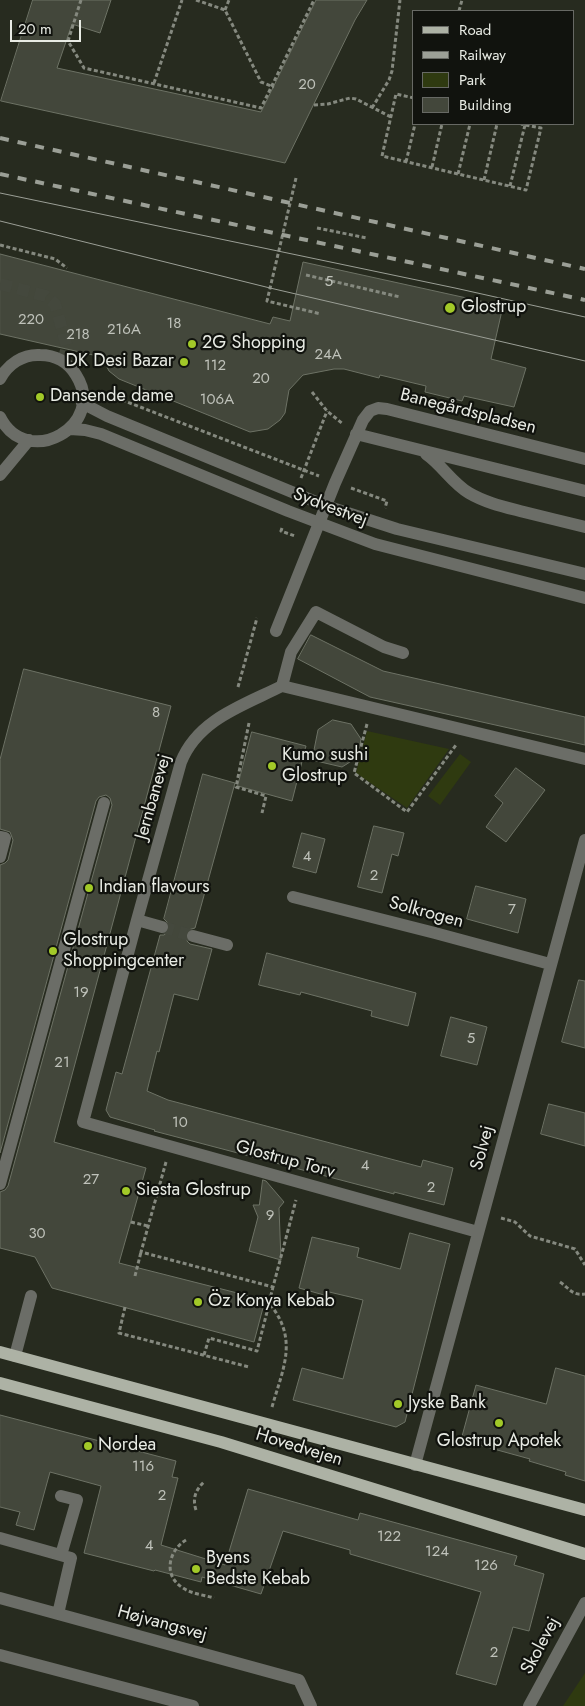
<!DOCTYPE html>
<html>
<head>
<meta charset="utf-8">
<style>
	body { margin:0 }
	#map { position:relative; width:585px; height:1706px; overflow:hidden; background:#272b1f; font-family:Jost,sans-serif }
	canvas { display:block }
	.legend { position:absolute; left:412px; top:10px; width:162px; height:115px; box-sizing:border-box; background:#11130e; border:1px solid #676964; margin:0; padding:6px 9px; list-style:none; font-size:15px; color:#e8ebe4 }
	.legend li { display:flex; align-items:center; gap:10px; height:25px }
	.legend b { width:25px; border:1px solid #676964 }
	.scale { position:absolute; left:10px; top:20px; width:71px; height:22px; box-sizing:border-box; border:2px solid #e8ebe4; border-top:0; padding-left:6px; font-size:15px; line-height:18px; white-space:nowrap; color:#e8ebe4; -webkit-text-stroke:4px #11130e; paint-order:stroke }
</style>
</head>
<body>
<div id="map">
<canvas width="585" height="1706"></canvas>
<ul class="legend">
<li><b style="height:6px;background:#adb2a5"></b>Road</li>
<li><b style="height:6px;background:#9b9f96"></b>Railway</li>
<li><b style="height:14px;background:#2f3a10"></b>Park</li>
<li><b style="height:14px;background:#43473b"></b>Building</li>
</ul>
<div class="scale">20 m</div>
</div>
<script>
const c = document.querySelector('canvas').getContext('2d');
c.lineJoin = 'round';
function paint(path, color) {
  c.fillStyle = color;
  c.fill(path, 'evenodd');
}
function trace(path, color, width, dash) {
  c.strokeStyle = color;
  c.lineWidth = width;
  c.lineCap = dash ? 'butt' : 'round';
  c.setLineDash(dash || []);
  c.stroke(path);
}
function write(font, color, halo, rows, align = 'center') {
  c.font = font + ' Jost,sans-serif';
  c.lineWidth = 4.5;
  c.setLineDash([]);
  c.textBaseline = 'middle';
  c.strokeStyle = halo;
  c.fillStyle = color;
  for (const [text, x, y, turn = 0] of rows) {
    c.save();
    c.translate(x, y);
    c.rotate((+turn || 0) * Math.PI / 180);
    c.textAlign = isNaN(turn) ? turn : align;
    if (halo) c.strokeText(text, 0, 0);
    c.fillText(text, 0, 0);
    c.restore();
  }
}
const green = new Path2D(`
	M367 731 449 749 407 808 356 773Z
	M460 754 471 762 440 805 428 796Z
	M585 1673V1706H563Z`);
const building = new Path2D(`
	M33 0H111L100 33 72 24 57 68 261 112 316 0H367L355 20 285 163 1 101Z
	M0 254 270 324 273 317 290 321 303 262 503 306 491 359 526 368 514 407 464 396 462 401 425 392 426 386 380 375 379 378 344 369H334L303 375 289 390 285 413 280 420 268 429 250 432 119 379 109 371 102 357 0 334Z
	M311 635 383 671 585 717V745L370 697 298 659Z
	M24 669 171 706 54 1142 146 1168 119 1263 265 1300 254 1342 52 1288 35 1257 0 1248V1192L5 1190 8 1186 112 805 110 798 106 795 99 797 96 801 0 1153V865L5 863 8 860 13 840 10 832 0 829V760Z
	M333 720 351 724 361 739 358 757 342 767 312 760 318 730Z
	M252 732 306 746 292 801 238 786Z
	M516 768 545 790 506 842 486 827 503 803 495 796Z
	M203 774 235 783 195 928 188 930 185 934 187 941 190 944 212 949 198 1000 174 994 159 1052 157 1051 147 1091 168 1100 421 1167 423 1160 453 1168 444 1205 394 1192V1194L154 1131 155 1130 110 1117 106 1110 116 1072 122 1074 160 935H164L170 930V925L164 919Z
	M374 826 404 833 398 856 392 854 382 893 358 887Z
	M302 833 325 839 316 873 293 867Z
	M476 886 526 899 518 933 467 919Z
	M267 953 416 993 408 1026 371 1016 372 1011 301 992 300 995 259 985Z
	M579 980 585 981V1048L562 1042Z
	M451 1017 487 1027 477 1065 441 1056Z
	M549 1104 585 1113V1146L541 1134Z
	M263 1180 266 1181 284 1202 279 1208 281 1260 249 1251 258 1217 253 1205H259Z
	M410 1233 450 1244 405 1422 396 1427 293 1400 302 1368 343 1379 363 1300 325 1291 324 1295 299 1288 312 1237 359 1248 357 1257 400 1269Z
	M556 1368 585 1376V1481L565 1475 566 1472 529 1461 530 1459 461 1440 476 1385 546 1404Z
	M0 1415 176 1461 172 1477 178 1478 161 1545 225 1565 248 1489 358 1520 360 1513 517 1556 514 1565 544 1574 529 1631 513 1627 496 1685 456 1674 481 1592 350 1554V1550L283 1531 261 1594 202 1577 201 1582 155 1570 154 1571 84 1553 101 1486 50 1472 34 1530 16 1525 20 1512 0 1507Z`);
const minorTunnel = new Path2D(`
	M0 284 46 296 55 304 67 347 63 361
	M162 927 193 936`);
const path = new Path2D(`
	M81 0 68 41 84 68 261 108 314 0
	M196 0 225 10 261 82 274 87
	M225 10 229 0
	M459 11 462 0
	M154 83 182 0
	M414 98 396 94 382 156 526 190 541 128 521 124
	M314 105 328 104 350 98 356 99 391 117
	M372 108 389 80 392 71 400 0
	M406 162 415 124
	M432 167 442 124
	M458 174 470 124
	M296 178 267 301 321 314
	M484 180 497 124
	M510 186 525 125
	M317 228 367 238
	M0 245 55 259 67 268
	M306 275 400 297
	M312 392 327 411 343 424
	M122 400 319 476
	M301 478 327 411
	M351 488 387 501 385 508
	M282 528 281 531 295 536
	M238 687 257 618
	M249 723 236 787 266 796 262 813
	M367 724 354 773 407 812 456 745
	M166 1162 141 1252 273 1287 296 1200
	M501 1218 515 1222 530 1236 575 1249 585 1265
	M131 1222 148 1226
	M135 1276 141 1252
	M560 1282C569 1288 572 1296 585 1294
	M125 1307 119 1333 249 1367
	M204 1355 209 1338 257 1351 269 1304
	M272 1407C283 1368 299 1339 269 1303L273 1287
	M196 1510C192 1498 196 1489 205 1481
	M186 1540C168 1551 163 1576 183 1588 192 1594 204 1595 214 1598`);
const minor = new Path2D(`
	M0 379C8 364 23 354 40 355 55 355 68 362 76 375 108 425 27 471 0 417
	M82 403 107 416 326 506 397 529 585 574
	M70 429 85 430 101 434 288 511 375 544 585 598
	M356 434 585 491
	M426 454C442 465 452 483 469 493 486 503 505 507 524 512 544 517 565 522 585 527
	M0 475 29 440
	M276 631 335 483 363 420 370 411 378 408 387 409 585 459
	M282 686 291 652 316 612 384 647 403 653
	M0 837 5 838 0 857
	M293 897 435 933 550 964
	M137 920 162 927
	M193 936 227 945
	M0 1184 104 803
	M478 1232 83 1122 137 920 181 762C198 719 244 705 282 686L585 759
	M15 1356 31 1296
	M415 1465 585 840
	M0 1538 71 1558 58 1614
	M61 1555 77 1500 61 1496
	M0 1598 299 1680 311 1706
	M0 1655 193 1706
	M529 1706 585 1603`);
const major = new Path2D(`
	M0 1352 585 1510
	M0 1383 221 1442 585 1554`);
const tram = new Path2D(`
	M0 193 455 288 585 317
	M0 221 270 288 585 361`);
const rail = new Path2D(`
	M0 138 585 269
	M0 174 585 300`);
const markers = [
	[450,308,6,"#a2c928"],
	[192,344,5,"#a2c928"],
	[184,362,5,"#a2c928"],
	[40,397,5,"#a2c928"],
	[272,766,5,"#a2c928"],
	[89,888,5,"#a2c928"],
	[53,951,5,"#a2c928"],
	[126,1191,5,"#a2c928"],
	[198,1302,5,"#a2c928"],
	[398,1404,5,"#a2c928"],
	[499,1423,5,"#a2c928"],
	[88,1446,5,"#a2c928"],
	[196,1569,5,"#a2c928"]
];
const numberNames = [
	["20",307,85],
	["5",329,282],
	["220",31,320],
	["18",174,324],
	["216A",124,330],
	["218",78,335],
	["24A",328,355],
	["112",215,366],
	["20",261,379],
	["106A",217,400],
	["8",156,713],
	["4",307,857],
	["2",374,876],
	["7",512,910],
	["19",81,993],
	["5",471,1039],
	["21",62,1063],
	["10",180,1123],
	["4",365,1166],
	["27",91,1180],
	["2",431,1188],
	["9",270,1216],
	["30",37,1234],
	["116",143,1467],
	["2",162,1496],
	["122",389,1537],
	["4",149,1546],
	["124",437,1552],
	["126",486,1566],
	["2",494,1653]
];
const poiNames = [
	["Glostrup",461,308],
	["2G Shopping",202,344],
	["DK Desi Bazar",174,362,"right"],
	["Dansende dame",50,397],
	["Kumo sushi",282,756],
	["Glostrup",282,777],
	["Indian flavours",99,888],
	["Glostrup",63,941],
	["Shoppingcenter",63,962],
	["Siesta Glostrup",136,1191],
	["Öz Konya Kebab",208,1302],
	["Jyske Bank",408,1404],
	["Glostrup Apotek",499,1442,"center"],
	["Nordea",98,1446],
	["Byens",206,1559],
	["Bedste Kebab",206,1580]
];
const streetNames = [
	["Banegårdspladsen",468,412,14],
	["Sydvestvej",330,508,21],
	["Jernbanevej",154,797,-74],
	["Solkrogen",426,913,15],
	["Solvej",483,1148,-75],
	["Glostrup Torv",285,1160,15],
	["Hovedvejen",299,1448,17],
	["Højvangsvej",162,1624,15],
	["Skolevej",541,1646,-62]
];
paint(green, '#2f3a10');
paint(building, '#43473b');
trace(building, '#6d7265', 1);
trace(minorTunnel, '#44483d', 12, [12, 6]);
trace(path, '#85897f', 3, [4, 2.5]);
trace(minor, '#6b6d67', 12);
trace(major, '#adb2a5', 12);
trace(tram, '#9b9f96', 1);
trace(rail, '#9b9f96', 4, [9, 9]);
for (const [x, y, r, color] of markers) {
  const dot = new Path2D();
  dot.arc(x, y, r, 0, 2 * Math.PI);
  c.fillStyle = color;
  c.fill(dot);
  trace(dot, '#11130e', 2);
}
write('15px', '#bfc2ba', null, numberNames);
write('18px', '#e8ebe4', '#11130e', poiNames, 'left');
write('18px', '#e8ebe4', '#11130e', streetNames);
</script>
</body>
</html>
